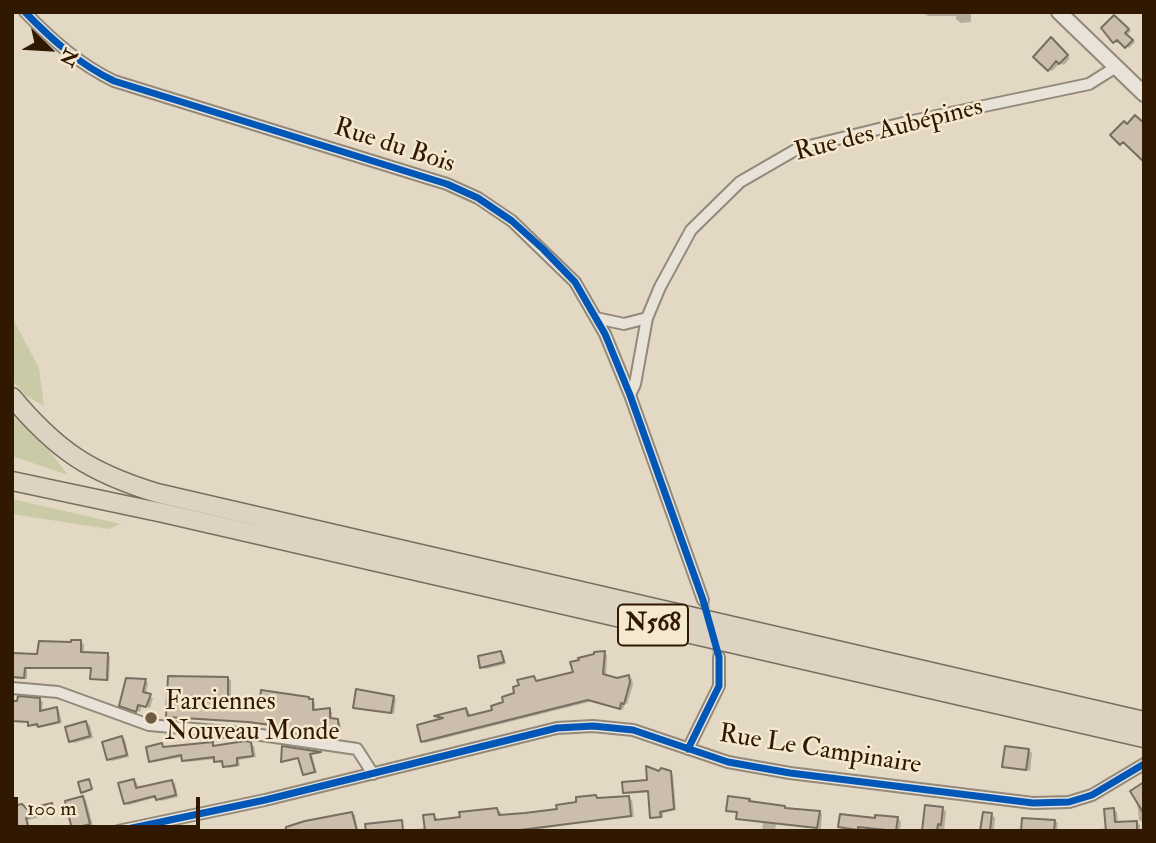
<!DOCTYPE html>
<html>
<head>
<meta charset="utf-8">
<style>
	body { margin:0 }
	#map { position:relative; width:1156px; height:843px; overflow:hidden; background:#e2d8c3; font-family:"IM FELL Double Pica",serif }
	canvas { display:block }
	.frame { position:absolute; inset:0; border:14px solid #301900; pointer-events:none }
	.north { position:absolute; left:14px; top:14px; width:70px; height:70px; -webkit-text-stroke:5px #f5e8d0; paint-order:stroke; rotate:114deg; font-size:19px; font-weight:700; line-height:28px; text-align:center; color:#301900 }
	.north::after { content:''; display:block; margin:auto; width:24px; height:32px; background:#301900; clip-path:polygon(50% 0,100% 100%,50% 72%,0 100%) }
	.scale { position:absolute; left:14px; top:797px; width:186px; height:32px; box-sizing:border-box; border:4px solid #301900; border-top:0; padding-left:9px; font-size:21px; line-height:24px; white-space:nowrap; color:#301900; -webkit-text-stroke:5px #f5e8d0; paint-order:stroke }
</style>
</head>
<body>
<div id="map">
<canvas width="1156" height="843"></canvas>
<div class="frame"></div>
<div class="north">N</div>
<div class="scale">100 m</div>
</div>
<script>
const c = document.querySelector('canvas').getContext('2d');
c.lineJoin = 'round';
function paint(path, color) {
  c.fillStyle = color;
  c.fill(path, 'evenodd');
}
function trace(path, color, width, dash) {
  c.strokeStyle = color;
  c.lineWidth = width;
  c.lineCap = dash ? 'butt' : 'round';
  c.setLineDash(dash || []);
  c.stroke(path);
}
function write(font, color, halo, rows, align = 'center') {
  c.font = font + ' "IM FELL Double Pica",serif';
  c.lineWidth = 5;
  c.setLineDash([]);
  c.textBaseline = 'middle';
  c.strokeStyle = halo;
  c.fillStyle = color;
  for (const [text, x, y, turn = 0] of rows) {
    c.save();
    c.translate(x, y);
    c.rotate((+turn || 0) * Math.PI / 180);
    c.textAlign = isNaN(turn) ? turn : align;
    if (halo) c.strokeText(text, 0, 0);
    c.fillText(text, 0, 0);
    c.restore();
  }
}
const green = new Path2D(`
	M12 317 39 368 44 406 25 395 12 380Z
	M12 402 68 475 12 456Z
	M12 499 121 524 109 529 12 514Z`);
const shadow = new Path2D(`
	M922 12H985L971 14V22L961 23 956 19V16H928Z
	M1117 19 1131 31 1127 35 1135 42 1129 48 1120 40 1117 43 1114 42Z
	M1054 42 1070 58 1064 65 1060 63 1052 71 1049 69Z
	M81 642 84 644V654L110 656 109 681 92 678V669H27V679L12 678V654L39 655Z
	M501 653 504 655 506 664 485 669 482 667Z
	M604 653 607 655 606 677 617 680 628 677 632 679 633 685 627 704 625 703 623 710 593 701 425 743 422 741 447 719 466 710 469 711 471 718 494 712 534 678 538 682 575 673Z
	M228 679 231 680V700L308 699 315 703V712H332V720L340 722 341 730 295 729 294 732 289 731 287 728 252 722 170 717Z
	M145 681 148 683 146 695 153 698 150 708 142 705 140 712 125 707Z
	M393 697 396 699 394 714 358 709Z
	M40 700 43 702 42 712 56 708 59 710 62 723 42 727 33 726 30 722 12 721V703Z
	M86 723 90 725 93 738 74 743 71 741Z
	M122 738 125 740 129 757 112 761 108 759Z
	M213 744 216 746 250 744 254 746 256 757 239 760 240 766 228 768 224 762 219 763 216 759 187 762 183 757 154 762 150 760 162 745 165 747Z
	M284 748 320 753 312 755 317 773H305L300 758 283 761Z
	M1029 751 1032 753 1030 771 1004 766Z
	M670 773 673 775 676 810 663 813V818L652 817 650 792 628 794 625 792Z
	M133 781 137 783 139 790 172 782 175 783 178 797 161 801 157 797 129 805 125 803Z
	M1144 784V822H1143L1139 820 1137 800Z
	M12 788 17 807 27 810 52 804 56 813 28 820 31 831H12Z
	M596 797 601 800 629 798 632 800 634 817 596 820 528 831H416V829L426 828 434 816 437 818V822L497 810 501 812 502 817 558 810Z
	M83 798 86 800 93 826 78 830 74 828Z
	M749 800 789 810 819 812 822 814 821 829 776 824 775 831H762L763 822 741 820 738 818 739 813 728 810Z
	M943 809 946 811 944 831H924Z
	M1114 810 1117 812 1118 824 1137 823 1140 825V831H1082L1107 828Z
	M352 813 355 815 358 830 274 831Z
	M984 814 995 817 994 831H982Z
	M897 819 901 821 900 831 862 828 861 831 840 826Z
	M1054 821 1058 823 1057 831H1023Z`);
const building = new Path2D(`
	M1114 15 1129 29 1125 33 1133 40 1125 48 1117 40 1113 43 1101 28Z
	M1051 37 1068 55 1059 64 1056 61 1048 71 1033 57Z
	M1135 115 1144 123V162L1123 142 1120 145 1110 135 1124 121 1127 124Z
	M71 640H81V652L108 653 107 680 90 679 91 668H25L24 678 12 677V653L37 654 39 641 71 642Z
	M501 651 504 662 480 668 478 656Z
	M605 651 603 674 617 678 629 675 630 682 624 704 621 703 620 709 588 700 421 742 417 725 443 718 434 716 466 708 468 716 492 710 491 706 503 702 502 697 514 693 513 687 519 685 517 680 534 676 536 681 573 672 570 662 579 660 578 658 594 654V652Z
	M168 676 228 677V698L260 699 261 690 309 697V699H313V710L330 708V718L338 719 339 729 292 728V732L284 730 285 727 248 722 166 717Z
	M126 678 146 679 143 692 151 694 146 707 138 705 136 712 119 706Z
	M356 689 394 696 391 713 353 708Z
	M18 696 40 698V711L57 707 59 722 38 727 37 724 28 726V722L12 721V701H17Z
	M86 721 90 736 69 742 65 727Z
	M122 736 127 755 107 760 102 742Z
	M245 741 251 742 253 756 237 758V765L223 767 222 761 214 762V757L182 761 181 755 149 762 146 747 162 743 163 747 213 742V746Z
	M282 746 321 752 310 754 315 772 303 775 298 758 281 762Z
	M1005 746 1029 749 1026 770 1002 767Z
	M646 766 659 771 661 768 671 771 674 809 660 812 661 817 650 818 648 791 623 793 622 782 647 780Z
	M89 779 92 789 81 793 78 782Z
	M134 779 136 788 172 780 176 795 156 800 155 796 124 804 118 783Z
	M1144 782V814L1130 791Z
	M596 795 597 798 629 796 631 816 512 831H425L423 815 434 814 435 820 460 817 459 812 497 808 499 815 525 813 557 809 556 805 576 802V797Z
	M83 796 90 824 72 829 65 801Z
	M728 796 750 799 749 801 785 806V808L820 811 817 828 736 819 737 812 726 811Z
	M52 803 54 812 26 818 29 831H12V806L22 804 27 809Z
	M925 805 943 807 941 825 938 824 937 831H922Z
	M1114 808 1115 822 1137 821V831H1106L1104 809Z
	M352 812 357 831H286V827L305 821Z
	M983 812 992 813 990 831H980Z
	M840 814 875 818V815L898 817 896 831 858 827V830L838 827Z
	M1022 818 1055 820 1054 831H1021Z
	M402 820 403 831H366L365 824Z`);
const minorTunnel = new Path2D(`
	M703 600 719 657`);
const minor = new Path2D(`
	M25 12C52 40 79 64 114 81L447 184 478 198 512 221 575 282 605 334 630 395 703 600
	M596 318 624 324 647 318
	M630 395 635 384 647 318 660 287 691 230 740 182 797 149 903 123 1089 84 1116 67
	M12 688 58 692 149 725 261 735 357 749 373 774
	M688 749 719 686V657
	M118 831 265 800 557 728 593 726 633 730 728 762 790 773 1033 803 1069 802 1092 795 1144 764`);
const tertiary = new Path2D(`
	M1059 12 1144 94`);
const trunk = new Path2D(`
	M12 397C57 451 91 473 157 493L1144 721
	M12 481 163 513 1144 738`);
const cycleway = new Path2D(`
	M25 12C52 40 79 64 114 81L447 184 478 198 512 221 543 249 575 282 605 334 630 395 703 600 719 657V686L688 749
	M118 831 265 800 557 728 593 726 633 730 728 762 790 773 1033 803 1069 802 1092 795 1144 764`);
const markers = [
	[151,718,7,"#6e5c44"]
];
const shields = [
	[653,625,70]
];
const shieldNames = [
	["N568",653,625]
];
const streetNames = [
	["Rue des Aubépines",889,131,-14],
	["Rue du Bois",394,147,18],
	["Rue Le Campinaire",820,751,9]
];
const poiNames = [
	["Farciennes",165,703],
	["Nouveau Monde",165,733]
];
paint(green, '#cacba6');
paint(shadow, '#0003');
paint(building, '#cbbeac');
trace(building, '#776e61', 2);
trace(minorTunnel, '#beb29c', 10, [10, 5]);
trace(minor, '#92897a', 14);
trace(tertiary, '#92897a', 18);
trace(trunk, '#776e61', 21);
trace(minor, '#e8e2d8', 10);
trace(tertiary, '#e8e2d8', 14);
trace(trunk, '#dcd3c3', 18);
trace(cycleway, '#0057b8', 7);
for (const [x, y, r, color] of markers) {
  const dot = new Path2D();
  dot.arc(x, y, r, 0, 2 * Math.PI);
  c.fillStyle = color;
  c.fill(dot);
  trace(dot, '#f5e8d0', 2.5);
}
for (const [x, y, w] of shields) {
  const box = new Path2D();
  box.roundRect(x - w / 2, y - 20.5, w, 41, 5);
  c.fillStyle = '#f5e8d0';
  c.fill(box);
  trace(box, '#301900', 2);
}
write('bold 24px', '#301900', null, shieldNames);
write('26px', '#301900', '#f5e8d0', streetNames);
write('26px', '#301900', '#f5e8d0', poiNames, 'left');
</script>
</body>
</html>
